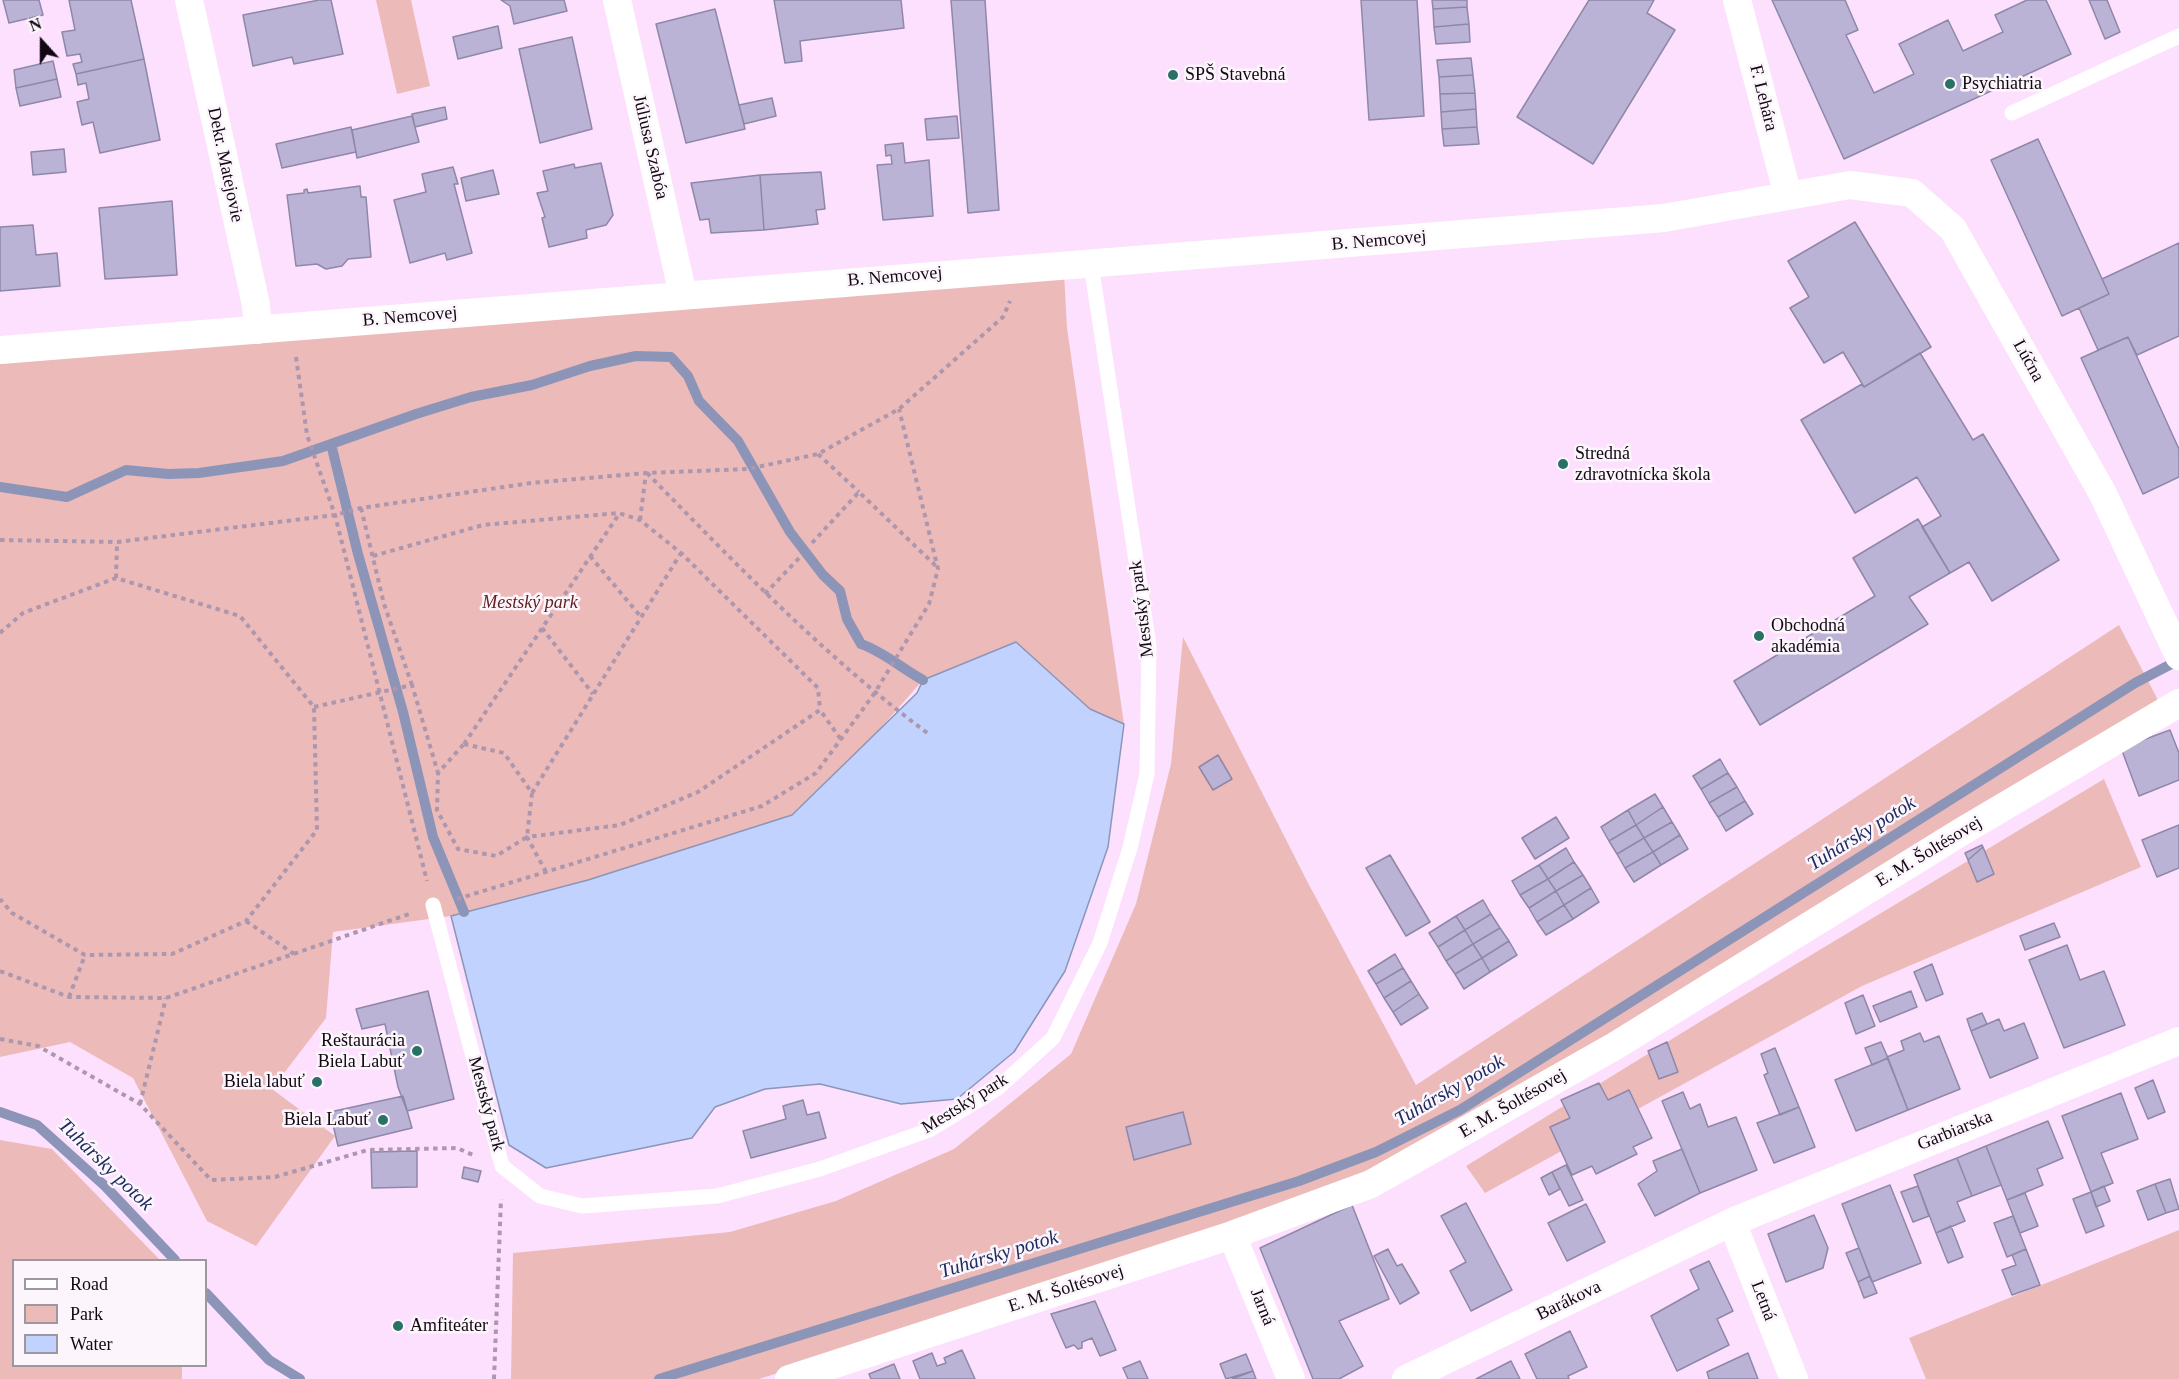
<!DOCTYPE html>
<html>
<head>
<meta charset="utf-8">
<style>
	body { margin:0 }
	#map { position:relative; width:2179px; height:1379px; overflow:hidden; background:#fde0fe; font-family:"Times New Roman",serif }
	canvas { display:block }
	.legend { position:absolute; left:12px; top:1259px; width:195px; height:108px; box-sizing:border-box; background:#fcf6fc; border:2px solid #9e979e; margin:0; padding:8px 10px; list-style:none; font-size:18px; color:#110812 }
	.legend li { display:flex; align-items:center; gap:12px; height:30px }
	.legend b { width:30px; border:2px solid #9e979e }
	.north { position:absolute; left:12px; top:12px; width:60px; height:60px; -webkit-text-stroke:4px #fcf6fc; paint-order:stroke; rotate:339deg; font-size:16px; font-weight:700; line-height:24px; text-align:center; color:#110812 }
	.north::after { content:''; display:block; margin:auto; width:21px; height:27px; background:#110812; clip-path:polygon(50% 0,100% 100%,50% 72%,0 100%) }
</style>
</head>
<body>
<div id="map">
<canvas width="2179" height="1379"></canvas>
<ul class="legend">
<li><b style="height:8px;background:#fff"></b>Road</li>
<li><b style="height:16px;background:#ecbbb9"></b>Park</li>
<li><b style="height:16px;background:#c1d2ff"></b>Water</li>
</ul>
<div class="north">N</div>
</div>
<script>
const c = document.querySelector('canvas').getContext('2d');
c.lineJoin = 'round';
function paint(path, color) {
  c.fillStyle = color;
  c.fill(path, 'evenodd');
}
function trace(path, color, width, dash) {
  c.strokeStyle = color;
  c.lineWidth = width;
  c.lineCap = dash ? 'butt' : 'round';
  c.setLineDash(dash || []);
  c.stroke(path);
}
function write(font, color, halo, rows, align = 'center') {
  c.font = font + ' "Times New Roman",serif';
  c.lineWidth = 5;
  c.setLineDash([]);
  c.textBaseline = 'middle';
  c.strokeStyle = halo;
  c.fillStyle = color;
  for (const [text, x, y, turn = 0] of rows) {
    c.save();
    c.translate(x, y);
    c.rotate((+turn || 0) * Math.PI / 180);
    c.textAlign = isNaN(turn) ? turn : align;
    if (halo) c.strokeText(text, 0, 0);
    c.fillText(text, 0, 0);
    c.restore();
  }
}
const green = new Path2D(`
	M376 0H411L430 86 397 94Z
	M1064 273 1067 328 1124 724 1090 709 1016 642 923 680 871 739 792 815 588 880 451 916 333 932 326 1018 272 1089 335 1136 256 1246 207 1221 133 1078 70 1042 0 1057V364Z
	M2119 625 2161 706 1386 1177 759 1379H511L513 1253 730 1232 836 1201 954 1149 1071 1054 1136 904 1171 764 1183 637 1307 881 1416 1085Z
	M2104 779 2141 867 1862 986 1485 1193 1466 1166 1698 1023Z
	M0 1140 52 1149 160 1260H14V1366H182V1379H0Z
	M2179 1230V1379H1926L1909 1338Z`);
const water = new Path2D(`
	M1016 642 1090 709 1124 724 1108 847 1065 971 1014 1052 957 1099 901 1104 820 1084 765 1089 715 1107 692 1138 546 1168 509 1145 451 916 588 880 792 815 917 693 923 680Z`);
const stream = new Path2D(`
	M331 444 358 554 403 712 433 837 464 912
	M0 487 67 497 126 470 168 474 199 473 283 461 416 414 471 397 532 385 590 366 636 356 671 357 688 376 699 401 738 441 790 532 823 575 840 591 847 619 861 644C884 652 901 668 923 680
	M0 1112 37 1125 105 1186 175 1260
	M206 1293 269 1360 300 1379
	M659 1379 1299 1181 1376 1152 1460 1110 2135 683 2179 660`);
const building = new Path2D(`
	M3 0H39L43 15 9 23Z
	M69 0H131L144 59 76 74 73 64 82 62 80 54 67 56 62 32 75 30Z
	M319 0H331L343 54 294 64 292 57 253 66 243 15Z
	M501 0H564L567 11 514 24 510 6Z
	M774 0H901L904 28 800 41 802 61 785 63Z
	M951 0H985L999 210 968 213Z
	M1361 0H1417L1424 116 1369 120Z
	M1432 0H1467V7L1433 9Z
	M1589 0H1654L1647 13 1675 30 1593 164 1517 117Z
	M1772 0H1845L1858 30 1846 35 1874 93 1914 74 1899 44 1948 20 1963 51 2003 32 1995 15 2027 0H2046L2071 54 1844 159Z
	M2089 0H2107L2120 32 2105 39Z
	M1467 7 1469 24 1434 27 1433 9Z
	M715 9 745 129 686 143 656 24Z
	M1469 24 1470 42 1436 44 1434 27Z
	M498 26 502 48 458 59 453 37Z
	M572 37 592 129 540 143 519 49Z
	M1471 58 1473 75 1439 77 1437 60Z
	M144 59 160 140 100 153 93 122 82 125 77 102 89 99 86 83 78 85 76 74Z
	M53 61 57 79 16 88 14 70Z
	M1473 75 1475 93 1440 94 1439 77Z
	M57 79 61 97 20 106 16 88Z
	M1475 93 1476 109 1441 112 1440 94Z
	M772 98 776 116 744 124 739 105Z
	M445 107 447 119 415 127 412 114Z
	M1476 109 1477 127 1442 129 1441 112Z
	M412 116 419 142 357 158 352 130Z
	M957 116 959 138 927 140 925 119Z
	M351 127 356 152 282 168 276 144Z
	M1477 127 1479 144 1444 146 1442 129Z
	M2038 139 2109 294 2062 316 1991 160Z
	M903 143 905 163 929 160 933 216 883 220 877 165 892 164 891 155 886 156 885 145Z
	M64 149 66 172 33 175 31 152Z
	M601 163 613 215 606 225 586 230 587 238 549 247 542 218 545 217 537 193 548 191 543 171 574 164 575 168Z
	M453 167 458 184H454L472 253 447 260 445 253 410 263 394 200 426 192 422 174Z
	M493 170 499 194 466 201 461 178Z
	M821 172 825 209 816 210 818 224 764 230 760 175Z
	M760 175 764 230 711 233 709 219 700 220 691 183Z
	M360 186 361 197H366L371 257 348 259 342 266 326 269 317 264 296 266 287 195 304 193V190L307 189 308 193Z
	M172 201 177 275 105 279 99 208Z
	M1855 222 1931 347 1864 387 1843 352 1824 363 1790 308 1809 297 1788 261Z
	M33 225 36 255 57 253 60 286 0 291V227Z
	M2179 243V336L2137 355 2128 337 2098 350 2079 308 2109 294 2102 279Z
	M2128 337 2179 449V477L2143 494 2081 358Z
	M1920 353 1973 440 1983 434 2059 560 1992 601 1969 562 1950 573 1922 527 1941 516 1917 477 1855 513 1801 420 1862 384 1864 387Z
	M1918 519 1950 573 1909 597 1928 624 1760 725 1734 681 1875 596 1853 558Z
	M2170 730 2179 753V780L2139 796 2121 748Z
	M1218 755 1232 779 1213 790 1199 767Z
	M1720 759 1728 773 1701 789 1693 776Z
	M1728 773 1737 787 1709 803 1701 789Z
	M1737 787 1745 801 1718 817 1709 803Z
	M1655 794 1663 807 1636 825 1628 810Z
	M1745 801 1753 814 1726 831 1718 817Z
	M1663 807 1672 822 1644 838 1636 825Z
	M1628 810 1636 825 1609 841 1601 827Z
	M1556 817 1569 838 1535 859 1522 838Z
	M1672 822 1680 835 1653 852 1644 838Z
	M1636 825 1644 838 1617 854 1609 841Z
	M2179 825V868L2157 877 2142 840Z
	M1680 835 1688 849 1661 865 1653 852Z
	M1644 838 1653 852 1625 868 1617 854Z
	M1982 845 1983 847 1968 860 1965 853Z
	M1983 847 1994 874 1977 882 1968 860Z
	M1566 848 1574 862 1548 879 1539 865Z
	M1653 852 1661 865 1634 882 1625 868Z
	M1390 855 1430 922 1406 936 1366 868Z
	M1574 862 1583 875 1556 891 1548 879Z
	M1539 865 1548 879 1520 895 1512 881Z
	M1583 875 1591 888 1564 905 1556 891Z
	M1548 879 1556 891 1529 908 1520 895Z
	M1591 888 1599 902 1573 919 1564 905Z
	M1556 891 1564 905 1537 922 1529 908Z
	M1483 900 1491 914 1465 930 1456 916Z
	M1564 905 1573 919 1546 935 1537 922Z
	M1491 914 1500 928 1473 944 1465 930Z
	M1456 916 1465 930 1438 947 1429 933Z
	M2054 923 2060 937 2025 950 2020 936Z
	M1500 928 1509 941 1482 958 1473 944Z
	M1465 930 1473 944 1446 961 1438 947Z
	M1509 941 1517 955 1490 972 1482 958Z
	M1473 944 1482 958 1455 974 1446 961Z
	M2067 945 2080 980 2104 971 2125 1025 2064 1048 2029 960Z
	M1395 954 1403 968 1376 984 1368 971Z
	M1482 958 1490 972 1464 989 1455 974Z
	M1932 964 1943 994 1926 1001 1914 972Z
	M1403 968 1411 981 1384 998 1376 984Z
	M1411 981 1419 994 1393 1012 1384 998Z
	M428 991 454 1099 407 1111 398 1087 385 1024 362 1029 356 1009Z
	M1911 991 1917 1007 1880 1022 1873 1006Z
	M1419 994 1428 1008 1401 1025 1393 1012Z
	M1863 995 1875 1026 1856 1034 1845 1003Z
	M1982 1013 1987 1024 1971 1031 1967 1019Z
	M1999 1019 2004 1031 2024 1023 2038 1058 1990 1078 1971 1031Z
	M1920 1033 1924 1042 1939 1036 1960 1089 1908 1110 1887 1057 1904 1050 1901 1041Z
	M1667 1042 1678 1072 1659 1079 1648 1051Z
	M1881 1042 1888 1058 1872 1065 1865 1048Z
	M1775 1048 1799 1107 1780 1115 1764 1075 1768 1073 1761 1054Z
	M1888 1058 1908 1110 1856 1131 1835 1080Z
	M2153 1080 2165 1112 2148 1119 2135 1088Z
	M1599 1083 1608 1100 1629 1090 1652 1138 1633 1147 1637 1154 1596 1174 1592 1166 1572 1175 1550 1127 1570 1118 1561 1100Z
	M1683 1092 1690 1109 1700 1104 1708 1127 1736 1117 1757 1170 1700 1193 1662 1101Z
	M2121 1093 2138 1139 2101 1153 2113 1183 2091 1192 2062 1116Z
	M403 1096 412 1128 338 1146 330 1112Z
	M803 1100 807 1115 819 1112 826 1138 751 1158 743 1131 786 1119 783 1106Z
	M1799 1107 1815 1147 1774 1163 1757 1123Z
	M1183 1112 1191 1144 1134 1160 1126 1127Z
	M2048 1121 2063 1158 2037 1169 2043 1185 2007 1200 1986 1146Z
	M1986 1146 2001 1185 1972 1196 1957 1158Z
	M1682 1149 1700 1193 1655 1216 1638 1184 1657 1171 1653 1161Z
	M417 1151V1187L372 1188 371 1152Z
	M1957 1158 1972 1196 1957 1202 1965 1221 1936 1233 1914 1175Z
	M1566 1165 1583 1200 1569 1206 1552 1172Z
	M464 1167 481 1171 478 1182 462 1178Z
	M1552 1172 1560 1189 1549 1195 1541 1178Z
	M2170 1179 2179 1209 2166 1213 2155 1184Z
	M2155 1184 2166 1213 2148 1220 2137 1191Z
	M1890 1185 1921 1263 1872 1282 1842 1204Z
	M1918 1186 1929 1216 1913 1222 1901 1192Z
	M2104 1186 2110 1201 2096 1207 2091 1192Z
	M2091 1192 2104 1226 2086 1233 2073 1199Z
	M2025 1193 2038 1226 2020 1233 2007 1200Z
	M1466 1203 1512 1290 1471 1311 1450 1271 1466 1262 1441 1216Z
	M1586 1204 1605 1242 1567 1261 1548 1223Z
	M1352 1205 1389 1299 1339 1321 1363 1366 1339 1379H1313L1260 1248Z
	M1814 1215 1828 1248 1823 1268 1786 1282 1768 1234Z
	M2013 1216 2026 1249 2007 1257 1994 1223Z
	M1951 1226 1963 1257 1948 1263 1936 1233Z
	M1859 1248 1870 1276 1858 1282 1846 1253Z
	M1388 1249 1397 1266 1402 1264 1419 1293 1400 1304 1374 1256Z
	M2026 1249 2040 1285 2012 1295 2002 1270 2016 1265 2012 1255Z
	M1709 1261 1733 1311 1717 1319 1729 1345 1677 1371 1651 1316 1699 1289 1690 1270Z
	M1870 1276 1877 1293 1864 1298 1858 1282Z
	M1095 1301 1116 1350 1100 1356 1092 1338 1082 1342V1348L1078 1349 1074 1345 1066 1348 1051 1314Z
	M1570 1331 1587 1367 1568 1376 1569 1379H1537L1525 1354Z
	M962 1350 975 1379H920L913 1361 932 1353 937 1366 946 1363 944 1358Z
	M1748 1353 1758 1379H1709L1707 1372Z
	M1246 1354 1253 1371 1226 1379 1220 1364Z
	M1140 1361 1148 1379H1128L1123 1368Z
	M1511 1361 1520 1379H1476Z
	M894 1364 900 1379H871L869 1374Z
	M1253 1371 1256 1379H1232Z`);
const path = new Path2D(`
	M296 357 307 435 335 515 427 881
	M818 454 859 492
	M647 473C737 565 826 658 930 735
	M361 508 384 604 412 685
	M640 520 646 473
	M0 540 117 542 335 515 361 508 531 483 646 473 748 469 818 454 899 409 1003 317 1010 301
	M812 543 859 492 938 568
	M373 556 483 525 619 513 640 520 681 553 818 688 820 710
	M590 556 641 617
	M116 578 117 543
	M765 594 799 558
	M542 628 593 694
	M0 633 23 613 116 578 240 616 314 707 317 830 246 921 172 954 85 955 12 913 0 899
	M314 707 412 685 438 773
	M464 744 504 753 532 793 527 837 496 856 458 849 437 810 438 773Z
	M464 744 619 514
	M532 793 681 553
	M546 872 527 837 620 825 698 792 820 710 842 741
	M457 899 762 806 816 773 874 694 929 604 938 569 899 409
	M246 921 294 954
	M0 971 69 997 166 998 409 914
	M69 997 85 955
	M0 1039 38 1046 140 1104 211 1180 275 1177 368 1150 457 1148 473 1155
	M140 1104 166 998
	M494 1379 501 1199`);
const service = new Path2D(`
	M2012 113 2179 36
	M433 905 502 1166 540 1196 582 1206 717 1196 820 1169 929 1130 998 1088 1053 1038 1100 943 1130 848 1147 774 1149 646 1091 264`);
const minor = new Path2D(`
	M189 0 256 305 258 330
	M617 0 683 295
	M1737 0 1788 196
	M0 350 1664 218 1850 185 1912 193 1953 229 2103 494 2179 656
	M1732 1222 1794 1379
	M1232 1235 1291 1379
	M789 1379 1232 1235 1371 1184 1615 1046 1961 832 2179 703
	M1406 1379 1732 1222 2179 1041`);
const markers = [
	[1173,75,6,"#297067"],
	[1950,84,6,"#297067"],
	[1563,464,6,"#297067"],
	[1759,636,6,"#297067"],
	[417,1051,6,"#297067"],
	[317,1082,6,"#297067"],
	[383,1120,6,"#297067"],
	[398,1326,6,"#297067"]
];
const poiNames = [
	["SPŠ Stavebná",1185,75],
	["Psychiatria",1962,84],
	["Stredná",1575,454],
	["zdravotnícka škola",1575,475],
	["Obchodná",1771,626],
	["akadémia",1771,647],
	["Reštaurácia",405,1041,"right"],
	["Biela Labuť",405,1062,"right"],
	["Biela labuť",305,1082,"right"],
	["Biela Labuť",371,1120,"right"],
	["Amfiteáter",410,1326]
];
const streetNames = [
	["F. Lehára",1763,98,76],
	["Júliusa Szabóa",650,147,77],
	["Dekr. Matejovie",225,165,78],
	["B. Nemcovej",1379,241,-5],
	["B. Nemcovej",895,277,-5],
	["B. Nemcovej",410,317,-5],
	["Lúčna",2028,361,61],
	["Mestský park",1142,609,-97],
	["E. M. Šoltésovej",1929,852,-31],
	["Mestský park",486,1104,75],
	["Mestský park",965,1104,-32],
	["E. M. Šoltésovej",1513,1104,-30],
	["Garbiarska",1955,1131,-22],
	["E. M. Šoltésovej",1066,1289,-18],
	["Barákova",1569,1301,-26],
	["Letná",1763,1301,69],
	["Jarná",1262,1307,68]
];
const parkNames = [
	["Mestský park",530,603]
];
const waterNames = [
	["Tuhársky potok",1862,834,-32],
	["Tuhársky potok",1450,1091,-30],
	["Tuhársky potok",105,1165,44],
	["Tuhársky potok",999,1255,-17]
];
paint(green, '#ecbbb9');
paint(water, '#c1d2ff');
trace(water, '#8c95b8', 1.5);
trace(stream, '#8c95b8', 10);
paint(building, '#bbb3d5');
trace(building, '#8f87a8', 1.5);
trace(path, '#ad97ae', 4, [4.5, 4.5]);
trace(service, '#fff', 15);
trace(minor, '#fff', 28);
for (const [x, y, r, color] of markers) {
  const dot = new Path2D();
  dot.arc(x, y, r, 0, 2 * Math.PI);
  c.fillStyle = color;
  c.fill(dot);
  trace(dot, '#fcf6fc', 2);
}
write('18px', '#110812', '#fcf6fc', poiNames, 'left');
write('18px', '#110812', '#fcf6fc', streetNames);
write('italic 18px', '#622123', '#fcf6fc', parkNames);
write('italic 20px', '#1c2c60', '#fcf6fc', waterNames);
</script>
</body>
</html>
